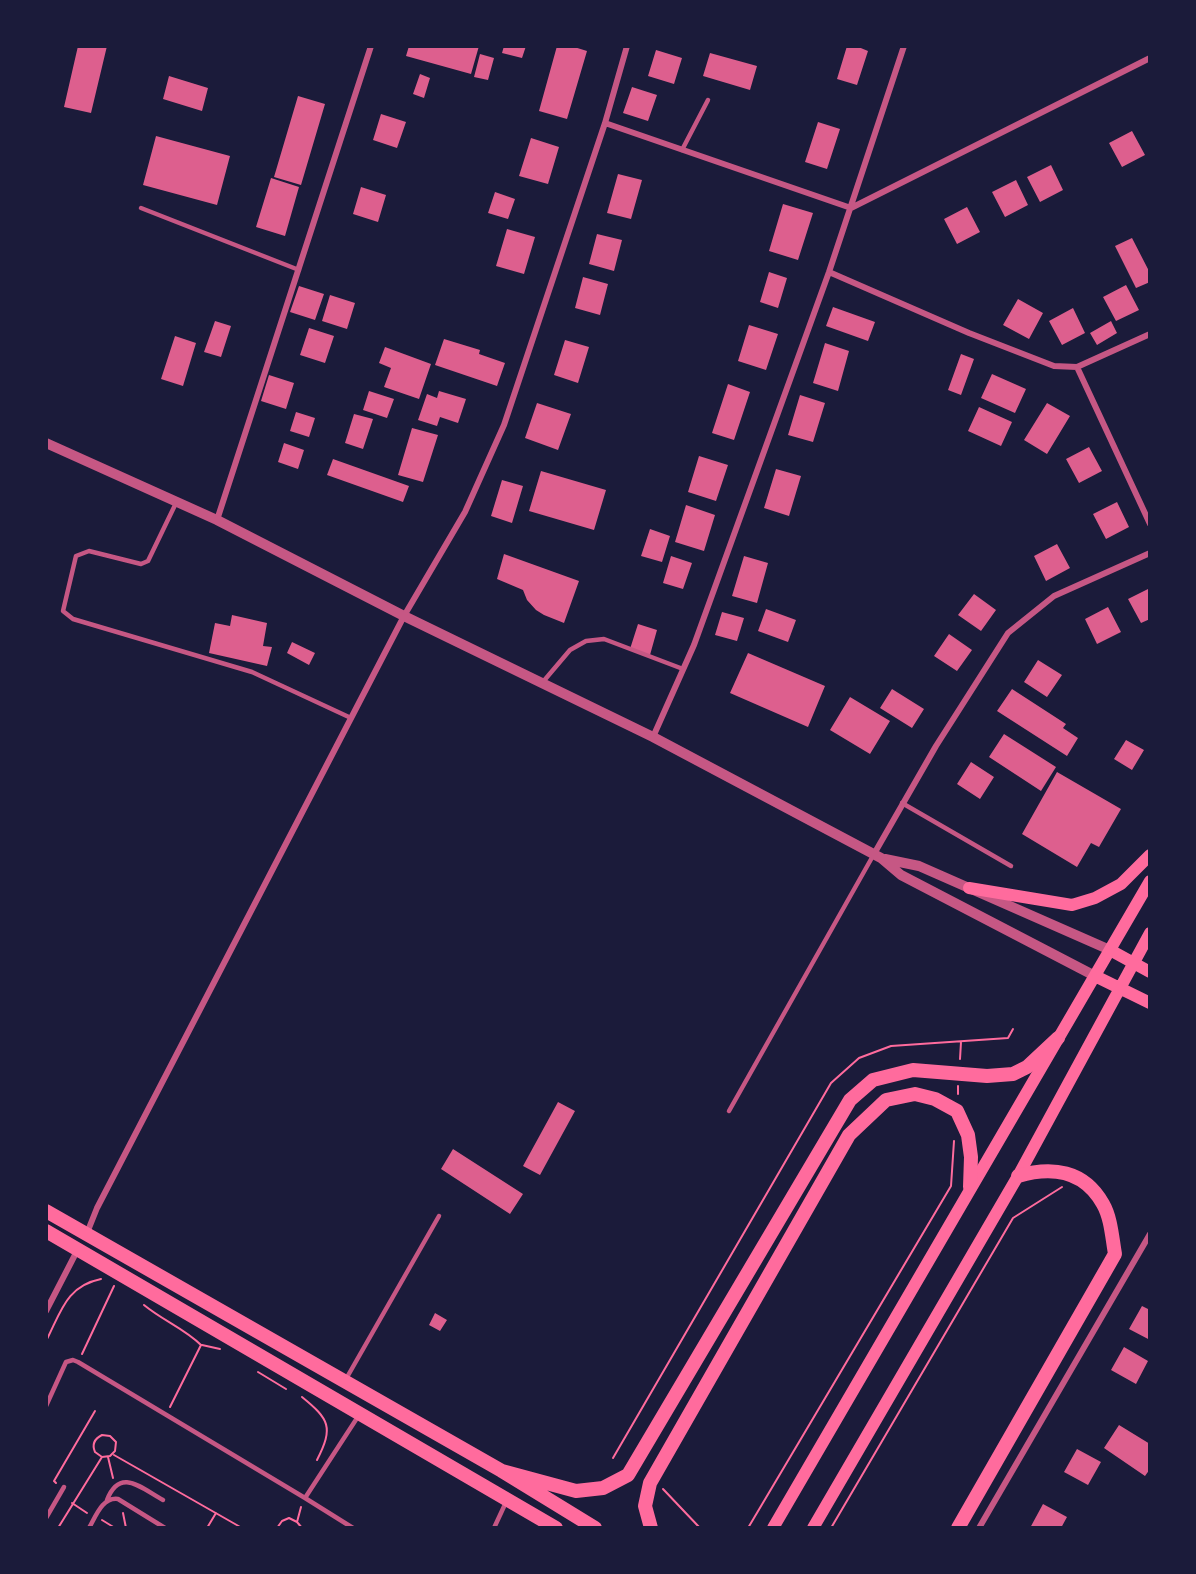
<!DOCTYPE html>
<html>
<head>
<meta charset="utf-8">
<style>
	body { margin:0 }
	#map { position:relative; width:1196px; height:1574px; overflow:hidden; background:#1b1b3a; font-family:Commissioner,sans-serif }
	canvas { display:block }
	.frame { position:absolute; inset:0; border:48px solid #1b1b3a; pointer-events:none }
</style>
</head>
<body>
<div id="map">
<canvas width="1196" height="1574"></canvas>
<div class="frame"></div>
</div>
<script>
const c = document.querySelector('canvas').getContext('2d');
c.lineJoin = 'round';
function paint(path, color) {
  c.fillStyle = color;
  c.fill(path, 'evenodd');
}
function trace(path, color, width, dash) {
  c.strokeStyle = color;
  c.lineWidth = width;
  c.lineCap = dash ? 'butt' : 'round';
  c.setLineDash(dash || []);
  c.stroke(path);
}
const building = new Path2D(`
	M78 46H107L91 113 64 107Z
	M409 46H479L471 74 406 56Z
	M504 46H526L522 58 502 53Z
	M557 46H571L587 51 567 119 539 111Z
	M847 46H856L868 51 857 85 837 79Z
	M656 50 682 58 674 84 648 76Z
	M710 53 757 66 750 90 703 76Z
	M480 54 494 58 488 80 474 77Z
	M420 74 430 78 424 98 413 94Z
	M169 76 208 88 202 111 163 99Z
	M632 87 657 95 648 121 623 113Z
	M298 96 325 104 301 185 274 177Z
	M381 114 406 122 397 148 373 140Z
	M818 122 840 129 827 169 805 162Z
	M1132 131 1145 155 1122 167 1109 143Z
	M156 136 230 156 217 205 143 185Z
	M531 138 559 147 548 184 519 176Z
	M1051 165 1063 190 1040 202 1027 177Z
	M618 174 642 180 631 219 607 213Z
	M271 178 299 187 285 236 256 227Z
	M1016 180 1028 205 1005 217 992 192Z
	M361 187 386 195 378 222 353 214Z
	M495 192 515 199 508 219 488 213Z
	M783 204 813 213 798 260 769 251Z
	M967 207 980 232 957 244 944 219Z
	M507 229 535 237 524 274 496 266Z
	M597 234 622 240 614 271 589 264Z
	M1132 238 1150 273V282L1136 288 1115 246Z
	M769 272 787 278 778 308 760 302Z
	M583 277 608 284 600 315 575 308Z
	M1126 285 1139 310 1116 321 1103 297Z
	M299 286 324 294 315 320 290 312Z
	M330 295 355 303 347 329 322 321Z
	M1018 299 1043 313 1029 339 1003 325Z
	M833 307 875 322 868 341 826 326Z
	M1073 308 1085 333 1062 345 1049 321Z
	M215 321 231 326 221 357 204 352Z
	M1111 321 1117 333 1097 345 1090 333Z
	M749 325 778 334 766 370 738 361Z
	M309 328 334 336 325 363 300 355Z
	M175 336 196 343 183 386 161 379Z
	M444 339 480 350 479 354 505 363 497 386 435 365Z
	M565 340 589 347 578 383 554 375Z
	M825 343 849 351 838 391 813 383Z
	M385 347 431 364 419 399 384 387 391 368 379 363Z
	M961 354 974 359 961 395 948 390Z
	M992 374 1026 389 1015 413 981 398Z
	M269 375 294 383 286 409 261 401Z
	M728 384 750 392 734 440 712 433Z
	M369 391 394 399 387 418 363 410Z
	M439 391 466 399 458 423 440 417 437 426 418 420 427 394 437 398Z
	M800 395 825 403 813 442 788 435Z
	M537 403 571 414 558 450 525 438Z
	M1047 403 1070 416 1047 454 1024 440Z
	M979 407 1012 422 1001 446 968 431Z
	M296 412 315 418 309 437 290 431Z
	M354 414 373 419 363 449 345 443Z
	M412 428 438 435 423 482 398 475Z
	M284 443 304 450 298 469 278 462Z
	M1089 447 1102 471 1079 483 1066 459Z
	M699 456 728 465 716 501 688 492Z
	M333 459 409 486 403 502 327 475Z
	M776 469 801 476 789 516 764 508Z
	M541 471 606 490 594 530 529 511Z
	M502 480 523 486 512 523 491 516Z
	M1117 502 1129 527 1106 539 1093 514Z
	M686 505 715 515 704 551 675 542Z
	M650 529 670 536 662 562 641 556Z
	M1057 544 1070 568 1046 581 1034 556Z
	M504 554 579 581 564 623 544 615 536 610 527 600 523 590 497 579Z
	M671 556 692 563 683 589 663 583Z
	M744 556 768 563 757 603 732 596Z
	M1150 588V619L1141 623 1128 599Z
	M974 594 996 610 981 631 958 615Z
	M1108 607 1121 632 1097 644 1085 619Z
	M766 609 796 620 788 642 758 631Z
	M722 612 744 618 737 641 715 635Z
	M232 615 267 623 263 646 272 647 267 666 209 653 215 623 230 626Z
	M638 624 657 630 650 655 630 649Z
	M949 634 972 650 957 671 934 656Z
	M292 642 315 653 309 665 287 653Z
	M748 653 825 686 808 727 730 693Z
	M1038 660 1062 675 1047 697 1024 682Z
	M892 689 924 709 912 728 880 708Z
	M1012 689 1066 724 1063 728 1078 738 1067 756 997 711Z
	M850 697 890 721 870 754 830 730Z
	M1004 734 1056 767 1041 791 989 757Z
	M1126 740 1144 750 1132 770 1114 759Z
	M971 762 994 777 980 799 957 784Z
	M1057 772 1121 809 1099 847 1091 843 1077 867 1022 834Z
	M558 1102 575 1111 540 1175 523 1166Z
	M453 1149 523 1194 510 1214 441 1169Z
	M1142 1306 1150 1310V1340L1129 1329Z
	M435 1313 447 1320 440 1331 429 1325Z
	M1124 1347 1148 1361 1136 1384 1111 1370Z
	M1119 1425 1150 1444V1469L1145 1476 1104 1448Z
	M1077 1449 1101 1462 1088 1485 1064 1472Z
	M1043 1504 1067 1517 1061 1528H1030Z`);
const path = new Path2D(`
	M960 1059 961 1042
	M958 1094V1086
	M144 1305C162 1320 185 1329 201 1345L170 1407
	M46 1341C61 1312 66 1286 101 1279
	M202 1345 220 1349
	M82 1354 114 1286
	M258 1372 286 1389
	M302 1397C329 1419 334 1427 317 1460
	M114 1455 242 1528
	M108 1457 113 1478
	M613 1458 831 1083 859 1058 891 1046 1008 1038 1013 1029
	M56 1483 54 1481 95 1411
	M663 1489 700 1528
	M72 1503 87 1513
	M123 1513 126 1528
	M102 1520 115 1528
	M297 1522 301 1507
	M58 1528 102 1457 110 1456 115 1451 116 1442 110 1436 102 1435C94 1439 92 1445 95 1452L102 1457
	M207 1528 216 1513
	M277 1528 282 1521 289 1518 297 1522 302 1528
	M748 1528 951 1186 954 1141
	M831 1528 1013 1218 1062 1187`);
const service = new Path2D(`
	M682 150 708 100
	M141 208 299 270
	M176 503 148 561 141 564 89 551 76 556 63 611 73 619 252 672 351 718
	M542 683 570 650 586 641 604 639 683 669
	M902 803 1011 866
	M729 1111 874 854
	M346 1379 439 1216
	M46 1406 66 1362 73 1360 78 1362 305 1498 359 1415
	M305 1498 353 1528
	M107 1500C120 1467 141 1488 163 1500
	M46 1518 64 1487
	M89 1528C96 1516 102 1497 118 1499L165 1528
	M494 1528 507 1500`);
const minor = new Path2D(`
	M605 123 851 208 1150 58
	M829 272 969 333 1054 366 1077 367 1150 334
	M1077 367 1150 524
	M217 520 371 46
	M653 737 694 645 829 272 904 46
	M874 854 936 746 1008 633 1054 596 1150 553
	M87 1233 97 1208 404 616 465 512 504 425 605 123 627 46
	M46 1311 78 1249
	M979 1528 1150 1234`);
const tertiary = new Path2D(`
	M46 443 217 520 404 616 653 737 881 858 901 875 1095 976
	M885 859 919 866 1110 950`);
const secondary = new Path2D(`
	M969 888 1072 905 1095 898 1121 884 1150 855
	M1110 950 1150 972
	M1095 976 1150 1003
	M773 1528 1150 881
	M813 1528 1018 1176 1150 933`);
const primary = new Path2D(`
	M46 1211 502 1471 595 1528
	M46 1231 556 1528
	M502 1471 576 1491 603 1488 628 1475 850 1100 873 1080 913 1070 987 1076 1013 1074 1027 1067 1058 1038
	M651 1528 645 1506 650 1483 849 1135 886 1100 915 1094 935 1099 957 1111 968 1135 971 1157 970 1187
	M958 1528 1115 1254C1112 1237 1111 1218 1103 1204 1084 1170 1052 1166 1018 1176`);
paint(building, '#dd5f8e');
trace(path, '#ff6b9d', 2);
trace(service, '#c65784', 4.5);
trace(minor, '#c65784', 6);
trace(tertiary, '#c65784', 10);
trace(secondary, '#ff6b9d', 12);
trace(primary, '#ff6b9d', 14);
</script>
</body>
</html>
